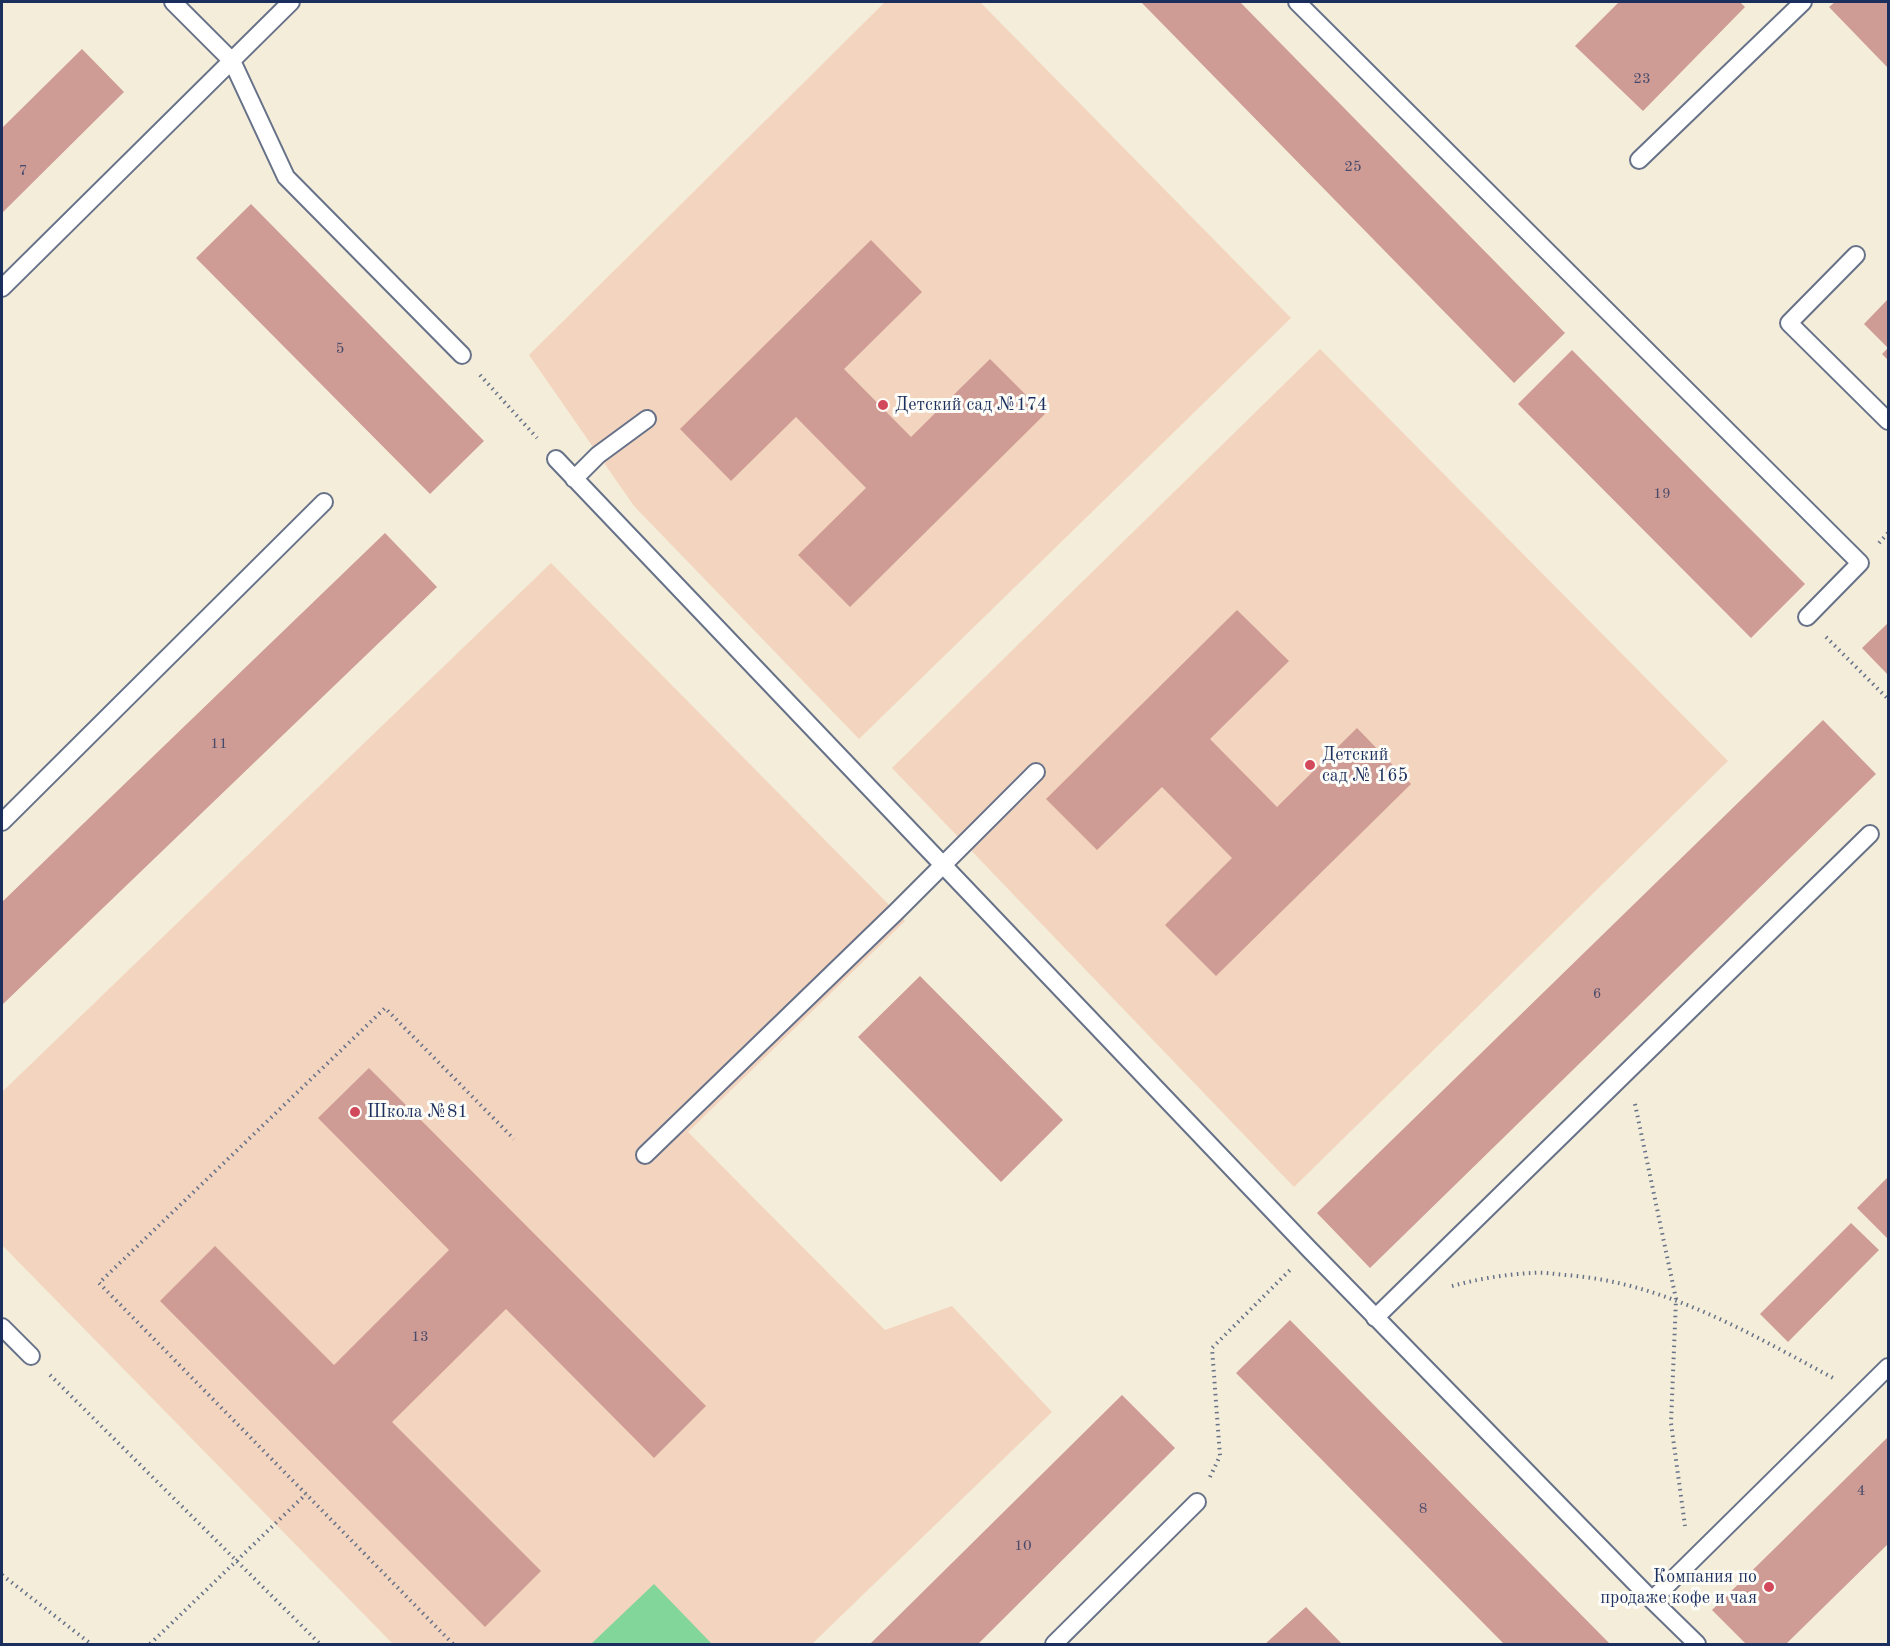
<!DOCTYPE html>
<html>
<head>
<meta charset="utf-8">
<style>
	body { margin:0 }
	#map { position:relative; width:1890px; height:1646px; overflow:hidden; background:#f4edd9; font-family:"Old Standard TT",serif }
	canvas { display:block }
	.frame { position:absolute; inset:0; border:3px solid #1b2f5e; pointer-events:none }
</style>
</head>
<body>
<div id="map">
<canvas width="1890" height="1646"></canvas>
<div class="frame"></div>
</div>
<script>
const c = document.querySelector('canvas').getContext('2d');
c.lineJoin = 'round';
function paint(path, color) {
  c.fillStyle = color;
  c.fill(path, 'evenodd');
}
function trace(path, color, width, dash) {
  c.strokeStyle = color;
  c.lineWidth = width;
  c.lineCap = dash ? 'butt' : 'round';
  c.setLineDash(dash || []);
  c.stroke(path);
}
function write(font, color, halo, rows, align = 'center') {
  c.font = font + ' "Old Standard TT",serif';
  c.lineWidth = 6;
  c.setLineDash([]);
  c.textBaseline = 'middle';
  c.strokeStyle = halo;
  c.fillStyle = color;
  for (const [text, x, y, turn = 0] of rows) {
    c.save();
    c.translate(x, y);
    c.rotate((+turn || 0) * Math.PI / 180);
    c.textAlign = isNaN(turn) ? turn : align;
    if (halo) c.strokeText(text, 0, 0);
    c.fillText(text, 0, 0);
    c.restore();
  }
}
const built = new Path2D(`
	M885 2H980L1291 318 859 739 634 506 529 355Z
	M1320 349 1728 761 1294 1187 892 768Z
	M551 563 905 921 688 1132 885 1330 952 1306 1052 1412 812 1644H393L2 1245V1092Z`);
const green = new Path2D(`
	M654 1584 712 1644H591Z`);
const building = new Path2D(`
	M1141 2H1240L1565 333 1514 383Z
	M1619 2H1740L1745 7 1643 111 1575 46Z
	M1835 2H1888V68L1829 7Z
	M82 49 124 92 2 213V128Z
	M251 204 484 441 430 494 196 258Z
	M871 240 922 292 844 369 911 437 990 359 1045 414 850 607 798 555 866 488 796 417 731 481 680 429Z
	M1888 299V360L1882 354 1888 348 1864 324Z
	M1572 350 1805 584 1751 638 1518 404Z
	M385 533 437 587 2 1005V902Z
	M1237 610 1289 661 1210 739 1277 807 1357 728 1411 784 1216 976 1165 925 1232 858 1162 787 1097 850 1046 799Z
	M1888 623V675L1862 648Z
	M1823 720 1876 774 1370 1268 1317 1213Z
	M920 976 1063 1120 1001 1182 858 1037Z
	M369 1068 706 1406 654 1458 506 1309 392 1422 541 1571 485 1627 160 1301 215 1246 334 1365 449 1250 318 1118Z
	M1888 1177V1236L1887 1238 1857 1208Z
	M1851 1223 1879 1250 1788 1342 1760 1314Z
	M1290 1320 1610 1644H1504L1236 1373Z
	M1122 1395 1175 1448 978 1644H870Z
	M1888 1437V1544L1786 1644H1746L1712 1610Z
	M1306 1607 1342 1644H1265Z`);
const path = new Path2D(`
	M480 375 537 438
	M1879 543 1888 533
	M1826 637 1888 699
	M1635 1104 1676 1299 1671 1423 1685 1526
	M1452 1286C1478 1279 1506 1274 1533 1273 1543 1272 1554 1274 1565 1275 1664 1282 1749 1333 1835 1379
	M50 1375 320 1644
	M1210 1477 1220 1456 1212 1348 1290 1270
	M2 1575 91 1644
	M150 1644 306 1494
	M453 1644 99 1283 385 1008 514 1139`);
const lane = new Path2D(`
	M173 2 232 61 286 177 462 355
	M1297 2 1860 563 1807 617
	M1639 160 1803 2
	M1856 255 1789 323 1888 421
	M2 288 291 2
	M556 459 1310 1250 1652 1600 1888 1367
	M574 479 598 455 647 419
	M2 822 324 502
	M645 1155 896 912 1036 772
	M1375 1318 1870 834
	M2 1327 31 1356
	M1652 1600 1697 1644
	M1054 1644 1197 1502`);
const markers = [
	[883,405,6,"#d1495b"],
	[1310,765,6,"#d1495b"],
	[355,1112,6,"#d1495b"],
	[1769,1587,6,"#d1495b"]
];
const numberNames = [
	["23",1642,79],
	["25",1353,167],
	["7",23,171],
	["5",340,349],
	["19",1662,494],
	["11",219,744],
	["6",1597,994],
	["13",420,1337],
	["4",1861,1491],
	["8",1423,1509],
	["10",1023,1546]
];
const poiNames = [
	["Детский сад №174",895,405],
	["Детский",1322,755],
	["сад № 165",1322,776],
	["Школа №81",367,1112],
	["Компания по",1757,1577,"right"],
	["продаже кофе и чая",1757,1598,"right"]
];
paint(built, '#f3d4bf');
paint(green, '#82d699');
paint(building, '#ce9c94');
trace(lane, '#677289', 20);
trace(path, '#677289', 4, [1.5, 4.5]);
trace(lane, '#fff', 16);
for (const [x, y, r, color] of markers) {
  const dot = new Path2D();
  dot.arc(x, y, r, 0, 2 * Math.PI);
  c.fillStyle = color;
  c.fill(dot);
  trace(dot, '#fdfcf7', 2);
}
write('15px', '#484a6c', null, numberNames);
write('18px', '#1b2f5e', '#fdfcf7', poiNames, 'left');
</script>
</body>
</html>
